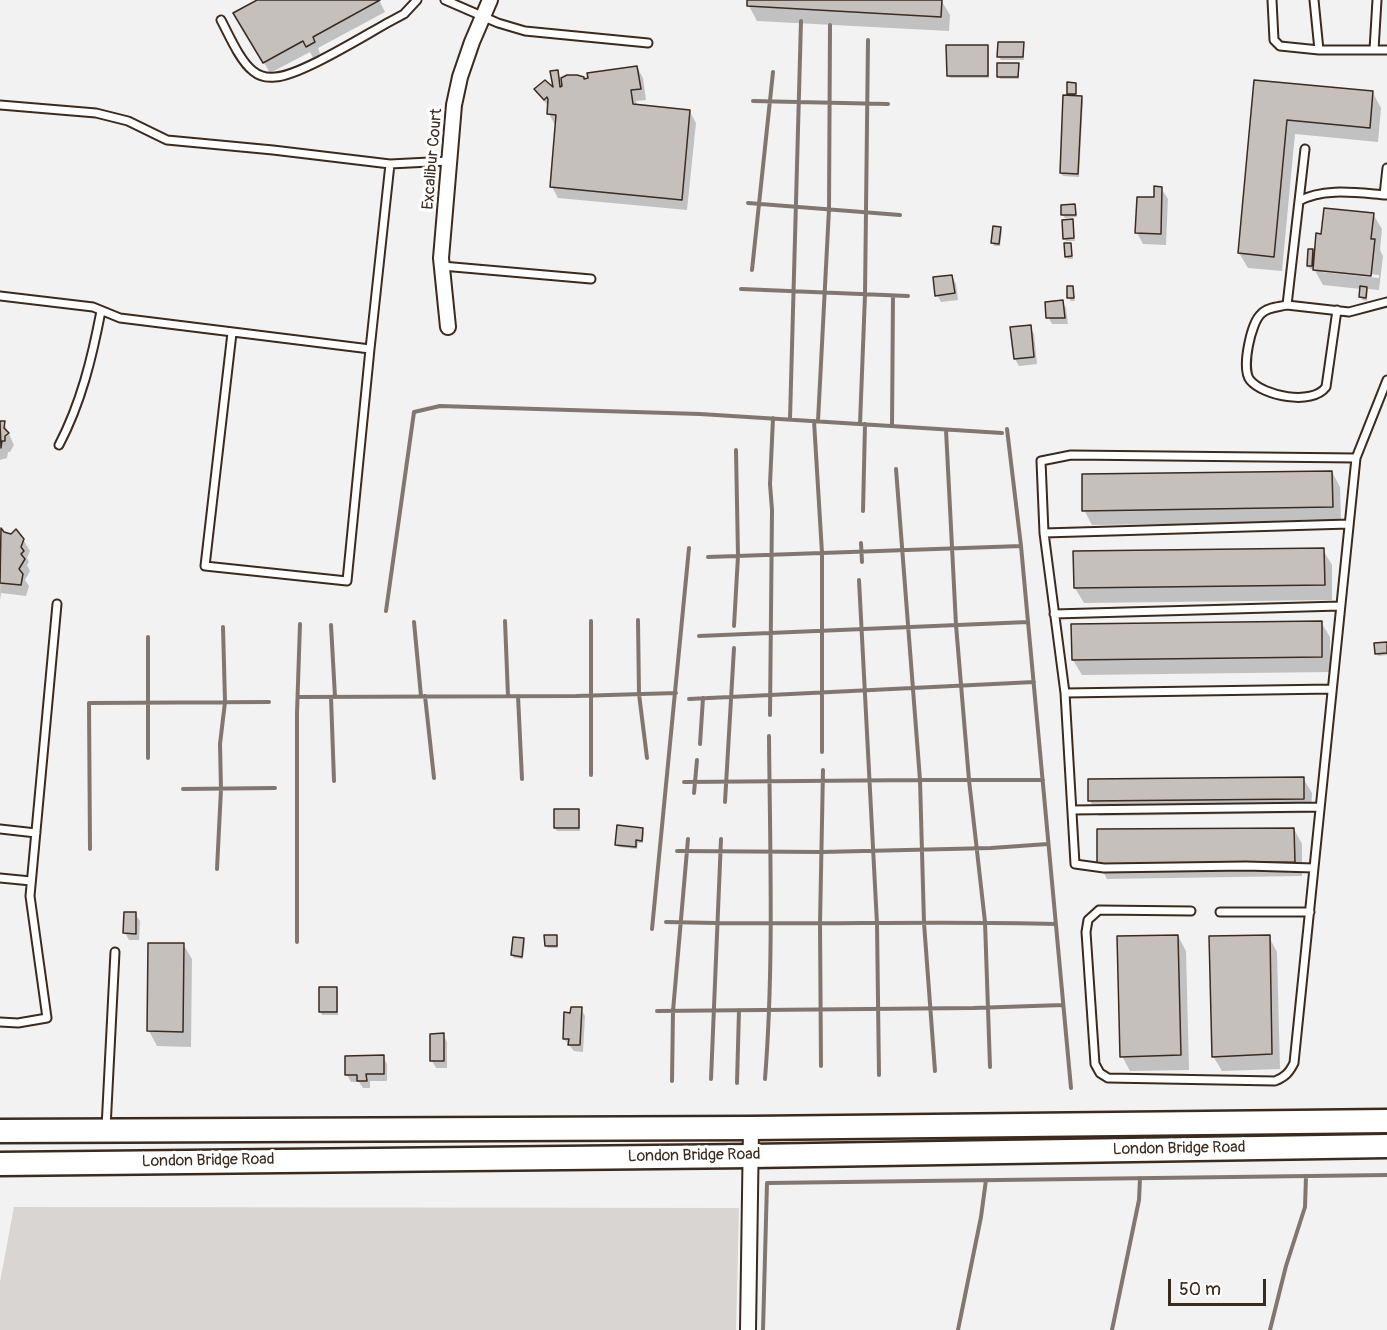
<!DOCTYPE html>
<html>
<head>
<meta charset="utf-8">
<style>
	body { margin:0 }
	#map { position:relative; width:1387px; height:1330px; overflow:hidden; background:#f3f2f2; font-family:Pangolin,sans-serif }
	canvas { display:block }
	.scale { position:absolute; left:1168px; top:1279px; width:98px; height:27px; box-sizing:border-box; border:3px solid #3b2a1e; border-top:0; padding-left:8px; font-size:18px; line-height:21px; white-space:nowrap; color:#3b2a1e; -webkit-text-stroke:4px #fff; paint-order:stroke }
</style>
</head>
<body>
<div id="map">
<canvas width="1387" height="1330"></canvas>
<div class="scale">50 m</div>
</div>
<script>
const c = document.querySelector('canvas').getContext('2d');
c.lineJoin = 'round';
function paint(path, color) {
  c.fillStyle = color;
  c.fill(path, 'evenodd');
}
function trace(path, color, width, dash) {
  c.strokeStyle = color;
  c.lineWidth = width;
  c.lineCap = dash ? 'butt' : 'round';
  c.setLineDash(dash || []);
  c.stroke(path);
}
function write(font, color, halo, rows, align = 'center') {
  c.font = font + ' Pangolin,sans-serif';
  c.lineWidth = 6;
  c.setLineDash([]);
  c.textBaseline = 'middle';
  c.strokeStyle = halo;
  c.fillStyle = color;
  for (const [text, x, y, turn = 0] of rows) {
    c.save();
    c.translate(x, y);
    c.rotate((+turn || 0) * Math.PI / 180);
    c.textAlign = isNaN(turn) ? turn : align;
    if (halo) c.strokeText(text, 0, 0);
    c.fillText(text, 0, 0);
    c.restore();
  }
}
const green = new Path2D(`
	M14 1207 739 1208 736 1330H0V1282Z`);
const shadow = new Path2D(`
	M260 0H379L385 12 318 48 320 54 313 58 310 52 270 73 235 14Z
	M749 0H941L950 15 949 31 757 21 749 6Z
	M1023 43 1024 60H1001L999 57Z
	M987 46 989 49V78H950L948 75Z
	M1018 64 1019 79H1000L999 76Z
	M637 67 643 78 646 100 636 101 637 106 690 112 696 123 687 210 558 198 552 187 557 125H555L549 114V108L536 89 555 91 557 72 561 79 584 80Z
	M1256 81 1373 93 1381 108 1378 142 1295 134 1282 271 1248 268 1239 253Z
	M1075 84 1076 97 1082 98 1083 101 1079 177 1063 176 1061 173 1070 97 1068 93Z
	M1161 188 1168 199 1166 245 1143 244 1137 233Z
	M1074 206 1077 217 1065 218 1063 215Z
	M1373 214 1382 229 1380 250 1383 256 1379 290 1368 289 1367 301 1362 300 1361 289 1323 285 1314 269H1310L1308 266 1312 251 1316 257 1323 235ZM1322 269 1379 275V278L1322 272Z
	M1072 221 1075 241H1066L1064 238Z
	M1000 228 1002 231 1000 246H994L993 243Z
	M1070 244 1073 259H1068L1066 256Z
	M952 276 956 284 958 300 941 302 937 295Z
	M1073 287 1075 301H1071L1069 298Z
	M1062 301 1066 308 1068 324H1052L1048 317Z
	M1030 327 1034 334 1037 364 1019 366 1015 359Z
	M0 422 4 423 14 445 10 452H8L7 458 0 460Z
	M1332 472 1340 487 1341 522 1092 525 1084 510Z
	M1 530 3 533 23 539 30 551 27 558 29 562 27 565 30 571 25 580 29 586 26 596 1 593 0 600Z
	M1323 550 1332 565V600L1084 603 1075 588Z
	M1321 622 1330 637V672L1082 675 1073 660Z
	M1387 644V655L1378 656 1377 653Z
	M1303 778 1312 793 1311 813 1099 816 1090 801Z
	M578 811 580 831H557L555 828Z
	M642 829 644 832 643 843H638L637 849 618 847 617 844Z
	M1294 829 1302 844V876L1107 879 1099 864Z
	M135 914 140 921 139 940H129L125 933Z
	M556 936 558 948H548L546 945Z
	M1178 936 1186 951 1189 1070 1130 1071 1122 1056Z
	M1269 937 1277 952 1280 1069 1222 1071 1213 1056Z
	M523 939 525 942 523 959 514 958 512 955Z
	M150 944H183L192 959 191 1047 157 1046 149 1031Z
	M336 989 338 992V1015H322L321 1012Z
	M581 1009 585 1016 583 1052 574 1051 564 1039 572 1014Z
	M443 1035 447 1042V1068H436L432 1061Z
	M383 1057 387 1064V1081H370V1088H363L359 1082H351L347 1075Z`);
const stream = new Path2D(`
	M753 101 888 104
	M748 203 900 215
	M752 270 773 72
	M741 289 908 296
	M790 419 801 21
	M814 421 822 553V752
	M818 421 829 209 830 25
	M860 424 865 295 868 40
	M892 426 893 296
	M946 430 956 625 969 780 985 922 990 1067
	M896 469 920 780 924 923 935 1071
	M863 511 865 424
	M861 543 862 562
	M1021 546 1071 1088
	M708 557 1021 546 1007 429
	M859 580 877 924 879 1075
	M386 611 414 412 440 406 700 414 1002 433
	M638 620 639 694 647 758
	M505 621 508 696
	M414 622 421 696
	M331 625 335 697
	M734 626 738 556 736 450
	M699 636 1028 622
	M148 637V758
	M425 696 434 778
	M518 696 522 779
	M298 697 576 696 676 693
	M331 697 334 781
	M689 699 1034 682
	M770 715 772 510 770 484 773 418
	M700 744 703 698
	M591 775V621
	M684 782 920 780H1043
	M183 789 275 788
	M694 793 697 760
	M725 802 734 648
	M90 849 89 703 269 702
	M677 851 822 852 991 848 1048 844
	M217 869 221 789 220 744 225 702 223 627
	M666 922C796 926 926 920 1056 924
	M652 929 689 548
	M297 942V713L300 624
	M657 1011 973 1008 1063 1005
	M821 1066 820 924 823 770
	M711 1079 721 839
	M765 1079C774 965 770 851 769 736
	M672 1081 673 1011 688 839
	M737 1083 739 1010
	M763 1330 767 1183 1387 1175
	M958 1330 981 1217 986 1180
	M1112 1330 1139 1200 1140 1178
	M1270 1330 1286 1266 1305 1207 1306 1176`);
const building = new Path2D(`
	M257 0H380L313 37 315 42 306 47 303 41 263 63 233 13Z
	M747 0H942L941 17 747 6Z
	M998 42H1024L1023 57H997Z
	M946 45H988V76H947Z
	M997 63H1019L1018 77H997Z
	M637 66 641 89 631 90 633 104 690 110 682 200 550 187 556 115 547 114 548 99 547 97 544 100 534 89 545 80 553 87 550 71 558 70 560 87 562 86 561 78 567 75H577L584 77V79L588 78 587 73Z
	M1254 80 1373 91 1370 128 1287 120 1274 257 1238 253Z
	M1067 82 1076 83V94H1067Z
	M1063 95 1082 96 1078 174 1060 173Z
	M1154 186 1162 187 1161 234 1135 233 1137 197H1154Z
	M1075 204 1076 215H1061V205Z
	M1324 208 1374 213 1371 239H1375L1371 276 1313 270 1316 233 1321 234Z
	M1073 219 1074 238 1063 239 1062 220Z
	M993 226 1001 227 999 244 991 243Z
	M1064 243H1071L1072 256 1065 257Z
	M1308 249H1313L1312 266H1307Z
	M952 275 955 293 935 296 933 277Z
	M1067 286H1073L1074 298H1067Z
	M1360 286 1367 287 1366 298 1359 297Z
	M1063 300 1065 318H1046L1045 302Z
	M1031 325 1034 357 1014 359 1010 327Z
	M0 421H5L4 428 9 433 5 436V441H2L1 448Z
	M1332 471 1333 507 1082 511V474Z
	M1 528 4 532 11 534 16 529 24 539 21 547 24 551 21 554 25 559 19 569 23 574 21 585 0 583Z
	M1324 548 1325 585 1074 588 1073 551Z
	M1322 621V657L1072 660 1071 624Z
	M1387 642V653L1375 654 1374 643Z
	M1304 777V799L1088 801V779Z
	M554 809H579V828H554Z
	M617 825 643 828 642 841 636 840V847L615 845Z
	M1294 828 1295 862 1097 864V829Z
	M124 912H136V934L123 933Z
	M544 935H557V946H545Z
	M1178 935 1181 1055 1120 1057 1117 936Z
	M1270 935 1272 1054 1212 1057 1209 936Z
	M513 937 524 938 522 957 511 955Z
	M148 943H184L183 1032 147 1031Z
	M319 987H337V1012H319Z
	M571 1007H582L580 1045H568L569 1039H563L564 1012 570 1013Z
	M444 1033V1061H430V1034Z
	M384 1055V1074H366L367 1081H357V1075H345V1056Z`);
const service = new Path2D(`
	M445 0 498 23 525 31 648 43
	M1272 0 1274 40 1280 46 1319 50
	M1314 0 1319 50H1387
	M221 20C229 35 240 61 253 71 259 76 267 78 275 77 300 76 365 35 391 21L404 14 417 0
	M1374 50 1377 0
	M0 105 96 113 128 121 167 140 273 150 390 164
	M1305 149 1299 201C1324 187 1359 193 1387 195
	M1384 195 1387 168
	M1299 201 1287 305 1349 312 1387 302
	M442 266 591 279
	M0 296 93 307 120 318 370 349 390 164 449 161
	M1287 305C1279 307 1267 307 1261 314 1251 323 1241 368 1250 380 1263 396 1312 406 1326 387L1337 310
	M232 333 205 566 347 581 370 349
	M59 445C81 403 92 358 101 311
	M1044 533 1349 524
	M1054 614 1340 606
	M1065 693 1332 689
	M1072 810 1320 807
	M0 829 36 833
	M1314 868 1246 866 1104 868 1075 864 1065 693 1044 533 1041 461 1071 455 1356 458
	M0 878 31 881
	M1191 911 1099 910 1088 920 1086 932 1095 1064 1100 1073 1108 1078 1275 1081C1285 1077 1289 1073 1294 1063L1356 458 1387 380
	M1220 912H1310
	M0 1022 18 1023 47 1018 30 896 57 604
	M106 1128 115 952`);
const minor = new Path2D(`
	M448 327 441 258 454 105 460 77 472 42 490 0
	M748 1330 751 1128`);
const primary = new Path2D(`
	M0 1131 751 1128 1387 1121
	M0 1164 751 1156 1387 1146`);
const streetNames = [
	["Excalibur Court",433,159,-85],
	["London Bridge Road",1179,1149,-1],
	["London Bridge Road",694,1156,-1],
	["London Bridge Road",208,1161,-1]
];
paint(green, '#d8d5d2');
paint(shadow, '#0003');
trace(stream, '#827770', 4);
paint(building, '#c6c0bd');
trace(building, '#3b2a1e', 1.5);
trace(service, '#3b2a1e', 11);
trace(minor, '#3b2a1e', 18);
trace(primary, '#3b2a1e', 27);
trace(service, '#fff', 7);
trace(minor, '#fff', 14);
trace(primary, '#fff', 22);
write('16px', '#3b2a1e', '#fff', streetNames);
</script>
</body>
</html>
